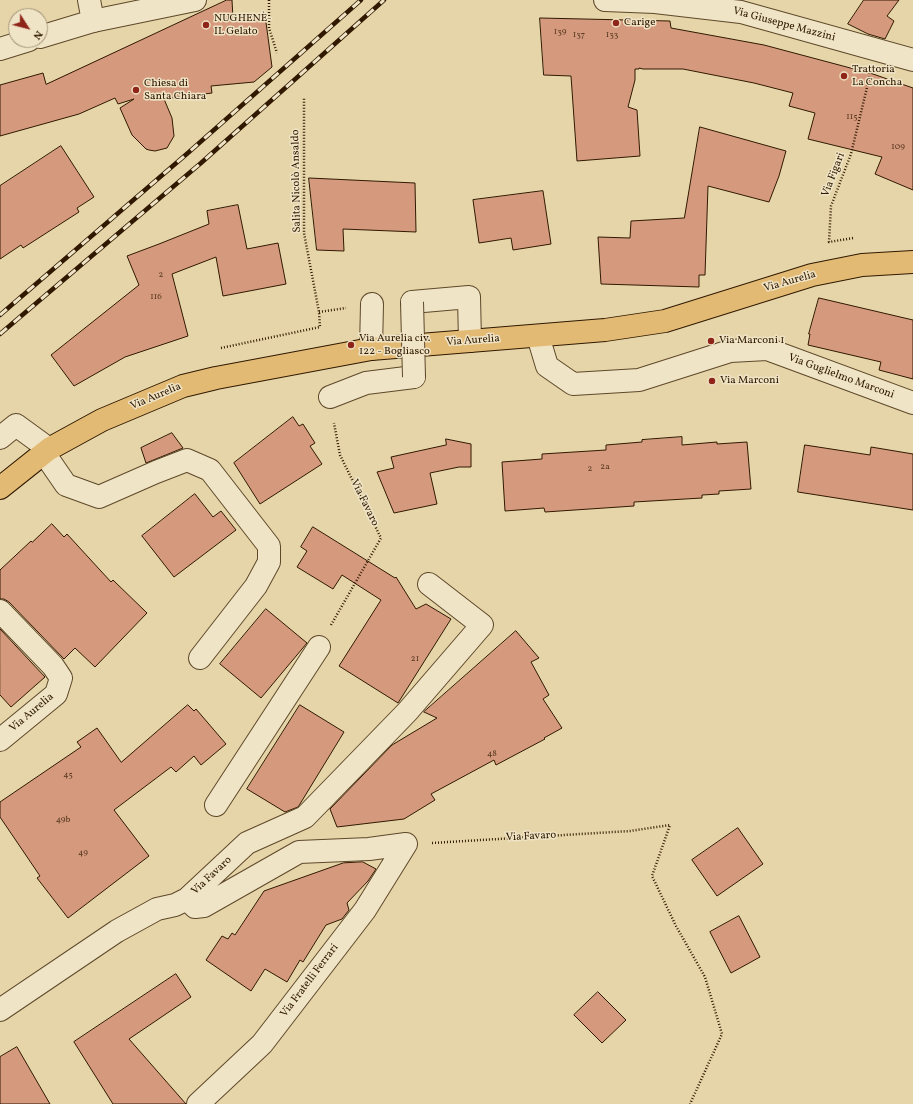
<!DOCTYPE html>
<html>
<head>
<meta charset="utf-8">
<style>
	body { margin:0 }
	#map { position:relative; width:913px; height:1104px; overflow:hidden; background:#e6d5a8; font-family:Vollkorn,serif }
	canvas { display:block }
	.north { position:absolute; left:8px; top:8px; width:40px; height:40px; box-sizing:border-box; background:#efe4c6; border:1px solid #a39377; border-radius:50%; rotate:126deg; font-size:11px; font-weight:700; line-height:16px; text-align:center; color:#301900 }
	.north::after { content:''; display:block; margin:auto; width:14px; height:18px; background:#8f2418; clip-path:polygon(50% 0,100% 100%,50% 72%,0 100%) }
</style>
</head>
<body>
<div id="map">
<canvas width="913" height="1104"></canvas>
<div class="north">N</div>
</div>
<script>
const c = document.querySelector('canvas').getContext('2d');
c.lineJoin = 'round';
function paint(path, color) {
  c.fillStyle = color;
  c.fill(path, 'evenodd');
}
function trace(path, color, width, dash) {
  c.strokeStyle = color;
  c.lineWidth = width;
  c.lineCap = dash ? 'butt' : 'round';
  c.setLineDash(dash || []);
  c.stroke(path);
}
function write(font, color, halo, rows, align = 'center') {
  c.font = font + ' Vollkorn,serif';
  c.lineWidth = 3;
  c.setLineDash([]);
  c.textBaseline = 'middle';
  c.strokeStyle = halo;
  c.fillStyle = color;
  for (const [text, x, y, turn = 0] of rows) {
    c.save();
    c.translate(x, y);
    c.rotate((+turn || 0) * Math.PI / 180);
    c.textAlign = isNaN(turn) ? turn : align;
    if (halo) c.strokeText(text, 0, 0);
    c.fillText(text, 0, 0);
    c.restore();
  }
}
const building = new Path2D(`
	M227 0H232L233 19 265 15 272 67 254 82 211 86 212 93 164 99 172 118 174 136 167 148 155 151 149 150 146 149 132 135 120 108 134 99 118 104 115 98 79 114 0 136V85L43 73 46 84Z
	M864 0H899L887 16 894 21 885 39 868 34 848 24Z
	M540 18 670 21 671 28 764 45 873 74 913 88V190L875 174 882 157 808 139 815 113 789 106 793 93 754 83 683 69H643L639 68V69H635V80L628 107 637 110 640 156 577 161 571 76 544 75Z
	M700 127 786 151 779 176 769 202 708 186 705 275H699V287L601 284 598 237 630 238 631 221 684 218Z
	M61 146 94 197 77 208 79 212 23 248 21 245 0 259V186Z
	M309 178 415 183 416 232 343 229 344 251 317 250Z
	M543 191 551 244 513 250 511 238 479 243 473 200Z
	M238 205 247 249 278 243 286 284 223 296 216 257 172 274 188 336 125 357 74 386 51 355 139 285 127 256 159 244 209 224 207 211Z
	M819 298 913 320V379L879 370 881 362 808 345 810 334H809Z
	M293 417 299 426 303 424 315 443 310 446 322 464 260 504 234 463Z
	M172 433 183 448 146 463 141 448Z
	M682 437V445L717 442V444L747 442 751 489 719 491V494L702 495V498L634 502V506L545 512 544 508 505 511 502 462 542 459V454L606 450V445L642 442V440Z
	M446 439 471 444V467H459L430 473 437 504 394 513 377 472 394 468 391 457 446 445Z
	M805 445 870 455 871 447 913 454V510L798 492Z
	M195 494 213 517 221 511 236 530 174 577 142 536Z
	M52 524 64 537 67 534 111 582 113 580 147 613 95 667 75 648 64 659 9 602 4 599H0V570L31 541 32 542Z
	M313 527 395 578 396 577 416 609 426 604 451 619 398 703 339 666 381 600 342 575 333 589 297 567 307 551 301 547Z
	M266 609 307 643 261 698 220 664Z
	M0 629 45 677 11 707 0 695Z
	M516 631 539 658 531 662 549 695 543 699 562 728 544 738 545 739 496 765 494 760 431 794 435 800 404 819 337 827 330 809 392 745 437 718 424 712Z
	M188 705 194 711 196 709 226 744 201 765 194 756 176 772 171 767 114 810 149 856 68 918 37 878 40 876 0 817V802L81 747 77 742 97 728 121 762Z
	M300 705 344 732 300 804 298 807 285 812 247 789Z
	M738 828 763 864 717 896 692 860Z
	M363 862 376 869 368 881 347 903 349 910 342 919 326 925 303 962 300 960 287 982 265 969 251 991 206 960 222 936 228 939 232 933 235 935 264 891 343 863Z
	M739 916 760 957 731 973 710 932Z
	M176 974 191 997 129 1039 186 1104H113L74 1042Z
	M598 992 626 1020 602 1043 574 1015Z
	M17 1047 50 1104H0V1057Z`);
const path = new Path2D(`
	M269 0V28L277 53
	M853 238 829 242 831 206 851 154 870 75
	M319 312 346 308
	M221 348 320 327 319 312 304 233V97
	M331 625 381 538 340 455 334 423
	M432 843 630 831 670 825 652 876 676 926 705 977 722 1034 690 1104`);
const pedestrian = new Path2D(`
	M89 0 93 21
	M412 302 469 297 470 341
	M371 349 372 304
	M330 397 366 383 414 377
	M216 805 319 647`);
const minor = new Path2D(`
	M605 0 655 2 741 12 913 60
	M40 37 93 21 195 0
	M0 49 29 40
	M0 438 16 425 49 449
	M44 453 66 485 99 497 156 472 187 460 210 470 269 546V562L256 586 200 658
	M0 611 53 666 61 678 56 694 0 740
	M187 899 195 907 204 906 299 852 369 849 406 844
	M0 1010 117 931 157 909 175 905 187 899 247 843 305 817 407 712 482 625 429 584
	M198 1104 262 1044 365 910 406 844`);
const tertiary = new Path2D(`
	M538 336 547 366 573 384 639 380 730 351 767 349 913 403`);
const primary = new Path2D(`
	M0 488 49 449 102 420 183 386 216 378 371 349 605 330 665 321 812 275 862 265 913 262`);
const rail = new Path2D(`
	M0 315 189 152 361 0
	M0 334 201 163 384 0`);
const pedestrianBridge = new Path2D(`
	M412 302 414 377`);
const markers = [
	[616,23,4,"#8f2418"],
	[206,25,4,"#8f2418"],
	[844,76,4,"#8f2418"],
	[136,90,4,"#8f2418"],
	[711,341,4,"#8f2418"],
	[351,345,4,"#8f2418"],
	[712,381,4,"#8f2418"]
];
const numberNames = [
	["139",560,32],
	["137",579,35],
	["133",612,35],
	["115",852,117],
	["109",898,147],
	["2",161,275],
	["116",156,297],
	["2a",605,467],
	["2",590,469],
	["21",415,659],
	["48",492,754],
	["45",68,775],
	["49b",63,820],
	["49",83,853]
];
const poiNames = [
	["NUGHENÈ-",214,19],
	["IL Gelato",214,32],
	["Carige",624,23],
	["Trattoria",852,70],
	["La Concha",852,83],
	["Chiesa di",144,84],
	["Santa Chiara",144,97],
	["Via Aurelia civ.",359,339],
	["122 - Bogliasco",359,352],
	["Via Marconi 1",719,341],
	["Via Marconi",720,381]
];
const streetNames = [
	["Via Giuseppe Mazzini",784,25,15],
	["Via Figari",834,175,-69],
	["Salita Nicolò Ansaldo",297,181,-91],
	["Via Aurelia",790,282,-16],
	["Via Aurelia",473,341,-4],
	["Via Guglielmo Marconi",841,377,20],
	["Via Aurelia",156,397,-23],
	["Via Favaro",364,503,64],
	["Via Aurelia",32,713,-40],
	["Via Favaro",531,837,-3],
	["Via Favaro",212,876,-43],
	["Via Fratelli Ferrari",310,981,-53]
];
paint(building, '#d59a7e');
trace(building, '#301900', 1);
trace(pedestrian, '#5e482a', 24);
trace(minor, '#5e482a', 24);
trace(tertiary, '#5e482a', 24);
trace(primary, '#301900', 24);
trace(path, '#301900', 2.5, [1, 2]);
trace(pedestrian, '#efe4c6', 22);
trace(minor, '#efe4c6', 22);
trace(tertiary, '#efe4c6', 22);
trace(primary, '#e3ba74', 22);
trace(rail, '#301900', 4.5);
trace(rail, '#efe4c6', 3, [9]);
trace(pedestrianBridge, '#5e482a', 24, []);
trace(pedestrianBridge, '#efe4c6', 22);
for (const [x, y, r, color] of markers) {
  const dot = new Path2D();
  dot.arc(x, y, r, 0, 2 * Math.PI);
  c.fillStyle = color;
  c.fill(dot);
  trace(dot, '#efe4c6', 1.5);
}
write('9px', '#593920', null, numberNames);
write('11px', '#301900', '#efe4c6', poiNames, 'left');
write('11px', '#301900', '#efe4c6', streetNames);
</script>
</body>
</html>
